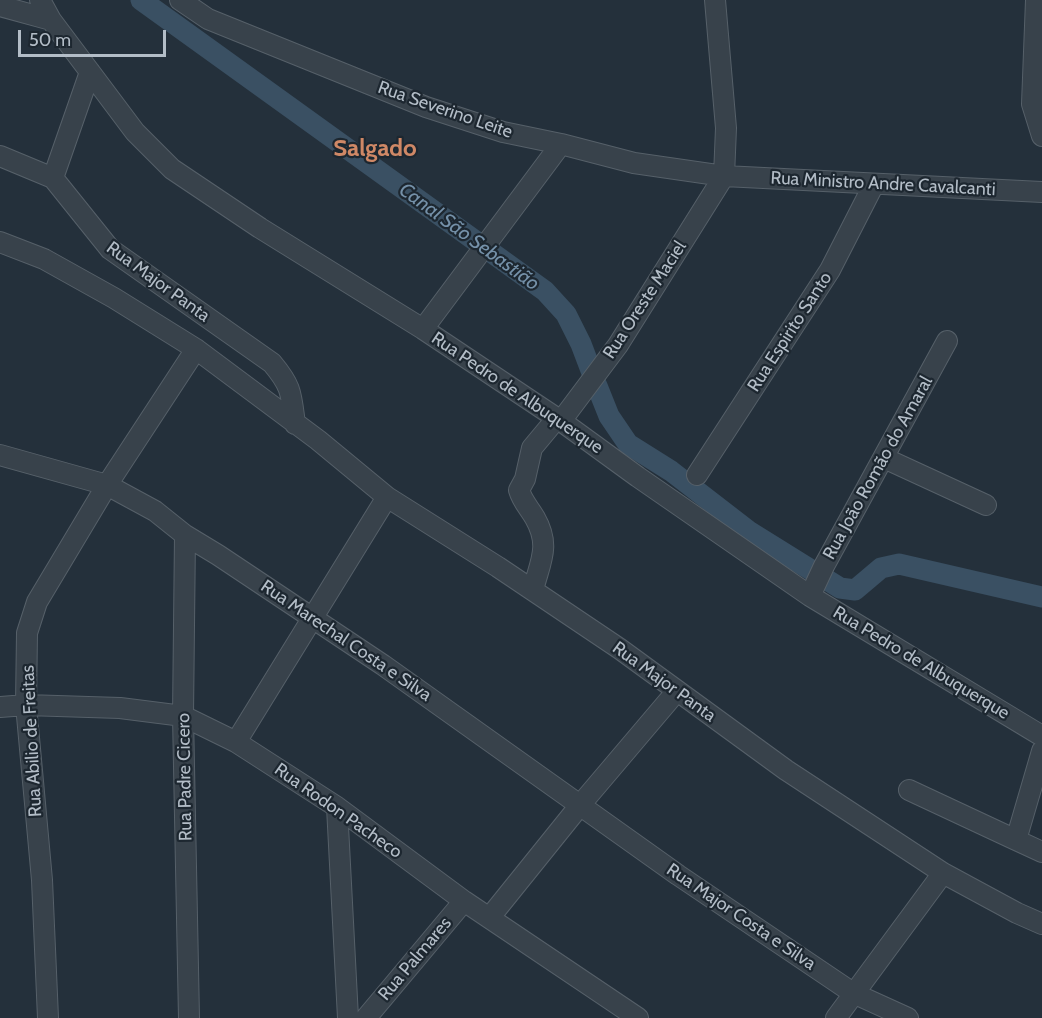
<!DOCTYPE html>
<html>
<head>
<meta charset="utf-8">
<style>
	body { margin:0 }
	#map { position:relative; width:1042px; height:1018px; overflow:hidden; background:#24303b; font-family:Cabin,sans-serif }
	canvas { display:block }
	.scale { position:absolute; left:18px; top:30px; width:148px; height:27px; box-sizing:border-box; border:3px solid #b3bdc7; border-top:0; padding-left:8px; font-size:18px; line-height:21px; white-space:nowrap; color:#b3bdc7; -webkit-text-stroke:4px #1d2730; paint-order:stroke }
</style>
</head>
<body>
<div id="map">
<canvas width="1042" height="1018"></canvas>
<div class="scale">50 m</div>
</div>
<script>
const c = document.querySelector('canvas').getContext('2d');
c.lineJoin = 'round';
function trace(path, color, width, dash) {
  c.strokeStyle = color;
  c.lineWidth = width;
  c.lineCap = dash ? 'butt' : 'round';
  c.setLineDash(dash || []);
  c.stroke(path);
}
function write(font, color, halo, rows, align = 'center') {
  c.font = font + ' Cabin,sans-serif';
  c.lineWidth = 4.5;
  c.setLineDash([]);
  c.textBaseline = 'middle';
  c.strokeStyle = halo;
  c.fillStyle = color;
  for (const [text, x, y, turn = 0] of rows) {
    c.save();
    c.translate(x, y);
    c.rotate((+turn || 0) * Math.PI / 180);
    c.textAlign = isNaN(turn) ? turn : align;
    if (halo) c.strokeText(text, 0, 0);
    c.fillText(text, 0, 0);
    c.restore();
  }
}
const canal = new Path2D(`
	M141 0 545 291 566 314 581 344 592 373
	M597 386 609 416 628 444 671 471 750 532 840 588 855 590 881 568 899 564 1042 597`);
const minor = new Path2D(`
	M40 0 51 20 135 132 172 169 260 228 423 329 561 421 638 477 810 596 1042 736
	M180 0 208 19 426 107 503 132 561 144 634 163 724 176 1042 192
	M1036 0 1032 104 1042 136
	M0 6 51 20
	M0 156 53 178 110 249 272 363C292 387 291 393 295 424
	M53 178 90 72
	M0 242 44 259 114 298 196 349 318 440 387 497 498 567 620 649 786 770 943 873 1017 913 1042 924
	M423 329 561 144
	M561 421 618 345 724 176 726 128 715 0
	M0 455 107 485 155 511 185 535 218 555 383 665 678 875 853 993 908 1018
	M884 458 986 505
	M697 475 830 270 874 184
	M185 535 183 716 189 1018
	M533 590C540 562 551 546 535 518 530 509 522 501 519 490L525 479 532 448 557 418
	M810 596 824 566 947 341
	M0 707 26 705 120 708 183 716 236 742 337 807 464 901 638 1018
	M236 742 387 497
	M1042 751 1016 840 1042 852
	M909 790 1016 840
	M337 807 348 1018
	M490 917 581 804 676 692
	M48 1018 42 880 26 705 27 633 37 602 107 485 196 349
	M366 1018 464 901
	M836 1018 943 873`);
const streetNames = [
	["Rua Severino Leite",445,110,19],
	["Rua Ministro Andre Cavalcanti",883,184,3],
	["Rua Major Panta",158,282,36],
	["Rua Oreste Maciel",645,300,-57],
	["Rua Espirito Santo",790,332,-57],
	["Rua Pedro de Albuquerque",517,393,34],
	["Rua João Romão do Amaral",878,468,-61],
	["Rua Marechal Costa e Silva",346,641,34],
	["Rua Pedro de Albuquerque",921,663,31],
	["Rua Major Panta",664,682,36],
	["Rua Abilio de Freitas",32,741,-93],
	["Rua Padre Cicero",185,777,-91],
	["Rua Rodon Pacheco",338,811,35],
	["Rua Major Costa e Silva",741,917,34],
	["Rua Palmares",415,959,-50]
];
const waterNames = [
	["Canal São Sebastião",469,237,36]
];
const districtNames = [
	["Salgado",375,149]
];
trace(canal, '#3a5063', 21);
trace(minor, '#566069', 22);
trace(minor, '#38424b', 20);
write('18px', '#b3bdc7', '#1d2730', streetNames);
write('italic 20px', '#7591a9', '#1d2730', waterNames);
write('bold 24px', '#cf8866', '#1d2730', districtNames);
</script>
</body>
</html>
